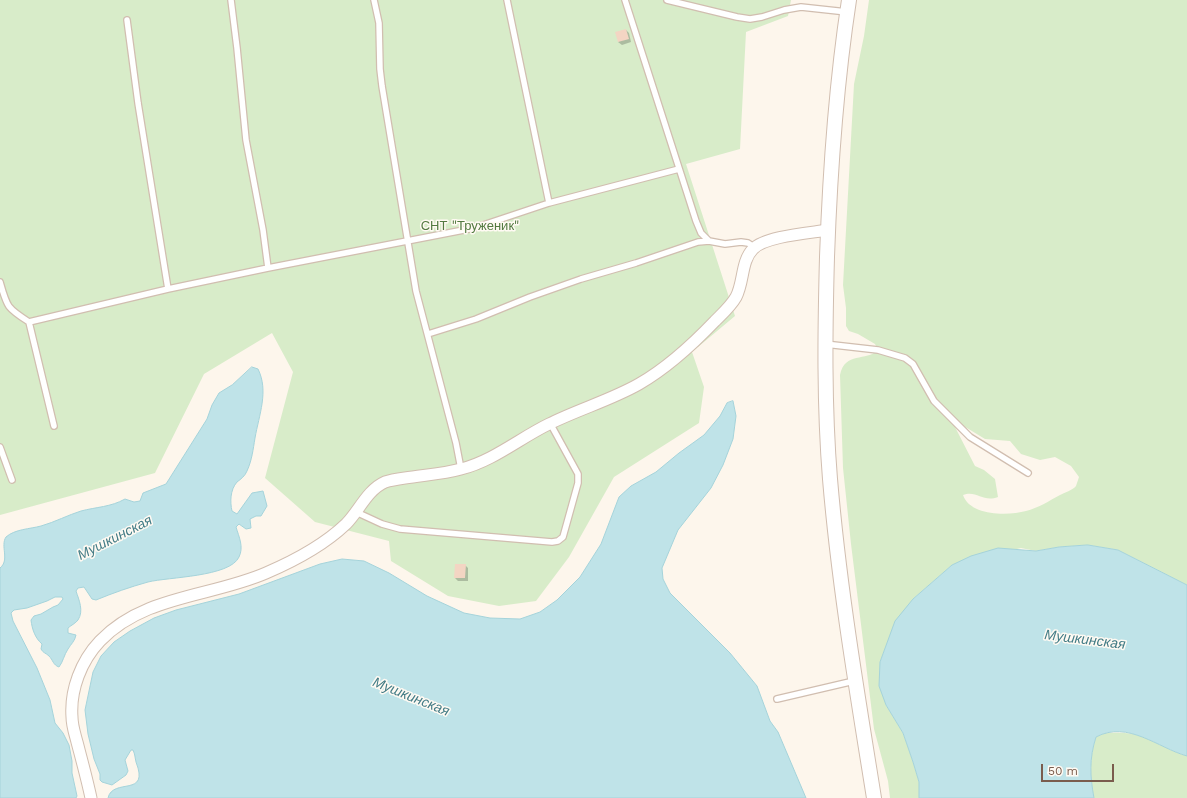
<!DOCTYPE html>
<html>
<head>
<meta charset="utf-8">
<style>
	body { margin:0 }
	#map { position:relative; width:1187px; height:798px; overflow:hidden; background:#fdf6ec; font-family:"Work Sans",sans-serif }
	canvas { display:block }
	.scale { position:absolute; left:1041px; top:764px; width:73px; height:18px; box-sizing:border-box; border:2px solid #7a5c4d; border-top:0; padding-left:5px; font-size:12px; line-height:14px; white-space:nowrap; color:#7a5c4d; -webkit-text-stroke:3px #fffaf3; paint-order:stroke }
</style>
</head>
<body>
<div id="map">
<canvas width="1187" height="798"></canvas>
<div class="scale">50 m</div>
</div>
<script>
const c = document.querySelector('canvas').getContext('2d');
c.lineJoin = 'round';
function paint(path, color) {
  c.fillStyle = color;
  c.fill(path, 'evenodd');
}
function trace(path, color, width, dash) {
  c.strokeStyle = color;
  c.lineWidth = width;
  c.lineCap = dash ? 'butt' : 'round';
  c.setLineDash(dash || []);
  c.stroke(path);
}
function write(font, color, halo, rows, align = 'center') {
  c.font = font + ' "Work Sans",sans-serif';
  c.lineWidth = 3;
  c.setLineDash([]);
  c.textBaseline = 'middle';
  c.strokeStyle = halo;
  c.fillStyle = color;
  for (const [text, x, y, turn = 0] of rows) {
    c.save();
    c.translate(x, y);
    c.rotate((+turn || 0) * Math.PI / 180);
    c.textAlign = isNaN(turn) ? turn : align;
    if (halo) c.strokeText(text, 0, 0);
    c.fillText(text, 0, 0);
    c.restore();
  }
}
const green = new Path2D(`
	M0 0H791L788 16 746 32 740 149 686 164 735 316 692 352 704 387 699 423 614 477 569 557 536 601 499 606 448 596 391 561 389 541 315 522 265 478 293 372 272 333 204 374 155 473 0 515Z
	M869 0H1187V585L1118 550 1088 545 1059 547 1036 551 1021 548 952 565 913 599 887 644 880 662 886 705 903 733 913 762 919 782V798H890L888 781 874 729 851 544 843 468 840 375C845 351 866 362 878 350L875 344 858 334 849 331 846 326V308L843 285 854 84 864 36ZM962 425 985 439 1010 441 1021 454 1040 460 1055 457 1071 466 1079 477C1078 480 1077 483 1076 486 1073 490 1064 493 1060 495 1049 501 1038 508 1026 511 1008 516 970 516 963 495 977 490 983 503 998 497L995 479 984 470 975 466 955 427Z
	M1105 733C1115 733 1126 732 1137 735 1154 740 1169 751 1187 756V798H1094C1090 776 1089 759 1096 737Z`);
const water = new Path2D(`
	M252 367 258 369C269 391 259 415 255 438 253 450 252 460 247 471 245 476 241 479 237 482 230 490 230 502 232 511L237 514 252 493 263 491 267 506 261 516H256L250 519 251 528 246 529 239 524 236 527C239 537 244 547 239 557 230 577 168 577 148 582 130 587 113 593 96 600L92 599 84 587 78 588 76 591C79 600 84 611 78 620 76 623 70 626 68 628V633L76 635C75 641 71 644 68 649 64 655 63 662 59 667 53 665 53 660 49 656 46 653 43 653 41 649L42 644C35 638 32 629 31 620L34 616 41 614 53 607 58 605 63 599 62 597H55L47 601 27 608 14 610 11 613 13 621 37 668 50 700 55 723 63 733 69 745 72 761V773L77 796 76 798H0V568C10 560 0 546 6 537 15 529 30 529 41 526 55 522 68 515 81 511 96 507 111 507 125 499L134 502 140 501 143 493 166 484 207 419 212 405 219 393 232 385Z
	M733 401 736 416 733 439 723 465 711 488 678 530 662 568 663 579 670 593 730 653 757 686 770 721 778 732 806 798H108C113 777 150 798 136 762 135 758 135 754 133 750H131L125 760 128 771 126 775 112 785 102 782 100 780V774L94 759 88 734 85 710 93 672 101 656 114 642 130 631 154 618 176 610 239 594 320 564 342 559 364 561 389 573 427 596 464 613 490 618 520 619 540 612 557 600 580 577 601 544 619 497 631 486 656 472 679 453 704 435 720 416 727 403Z
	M1088 545 1118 550 1187 585V756C1158 748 1128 720 1096 737 1089 759 1090 776 1094 798H919V782L913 762 903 733 886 705 879 686 880 662 895 621 913 599 952 565 971 556 998 548 1036 551 1059 547Z`);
const shadow = new Path2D(`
	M626 30 629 33 631 42 622 45 618 42Z
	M465 565 468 568V581H458L455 578Z`);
const building = new Path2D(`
	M626 29 629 39 618 42 615 32Z
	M455 564H466L465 578H454Z`);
const service = new Path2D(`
	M231 0 237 48 246 140 263 230 268 268
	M374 0 379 23 380 69 382 86 416 291 456 443 461 469
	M507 0 549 203
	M625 0 696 221 701 233 709 241
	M667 0 737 17 750 19 762 17 784 10 801 7 847 12
	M127 20 138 103 168 289
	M0 282C7 307 7 308 29 322
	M428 334 476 319 530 297 581 279 636 263 698 242 709 241 725 244 741 242 748 243 754 247
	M825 344 878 350 905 358 913 364 934 401 970 437 1028 473
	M54 426 29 322 168 289 268 268 474 228 549 203 679 169
	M0 447 12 480
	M356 512 382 524 400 529 552 542 558 541 563 537 578 483V474L550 423
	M777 699 854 681`);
const minor = new Path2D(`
	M91 798C87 779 82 761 77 742 75 734 72 726 72 717 70 690 81 661 100 641 144 595 211 597 266 573 294 561 324 545 346 524 359 511 367 490 385 482 391 480 398 479 405 478 424 475 443 474 461 469 493 461 520 438 549 424 579 409 611 400 639 384 667 368 693 344 715 321 723 313 731 306 736 297 744 282 741 261 753 249 765 236 810 233 828 230`);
const tertiary = new Path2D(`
	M849 0C836 85 830 171 827 257 825 331 824 405 830 479 839 586 857 692 874 798`);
const parkNames = [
	["СНТ \"Труженик\"",470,226]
];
const waterNames = [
	["Мушкинская",115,538,-27],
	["Мушкинская",1085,640,7],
	["Мушкинская",411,697,22]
];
paint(green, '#d8ecc9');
paint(water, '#bfe3e8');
trace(water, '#a5d3da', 1);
paint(shadow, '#0003');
paint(building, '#f3d5c3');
trace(service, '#d1beb0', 8);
trace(minor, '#d1beb0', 13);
trace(tertiary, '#d1beb0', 16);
trace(service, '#fff', 5.5);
trace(minor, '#fff', 11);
trace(tertiary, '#fff', 14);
write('13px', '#537a41', '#fffaf3', parkNames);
write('italic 14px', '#437c86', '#fffaf3', waterNames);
</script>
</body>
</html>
